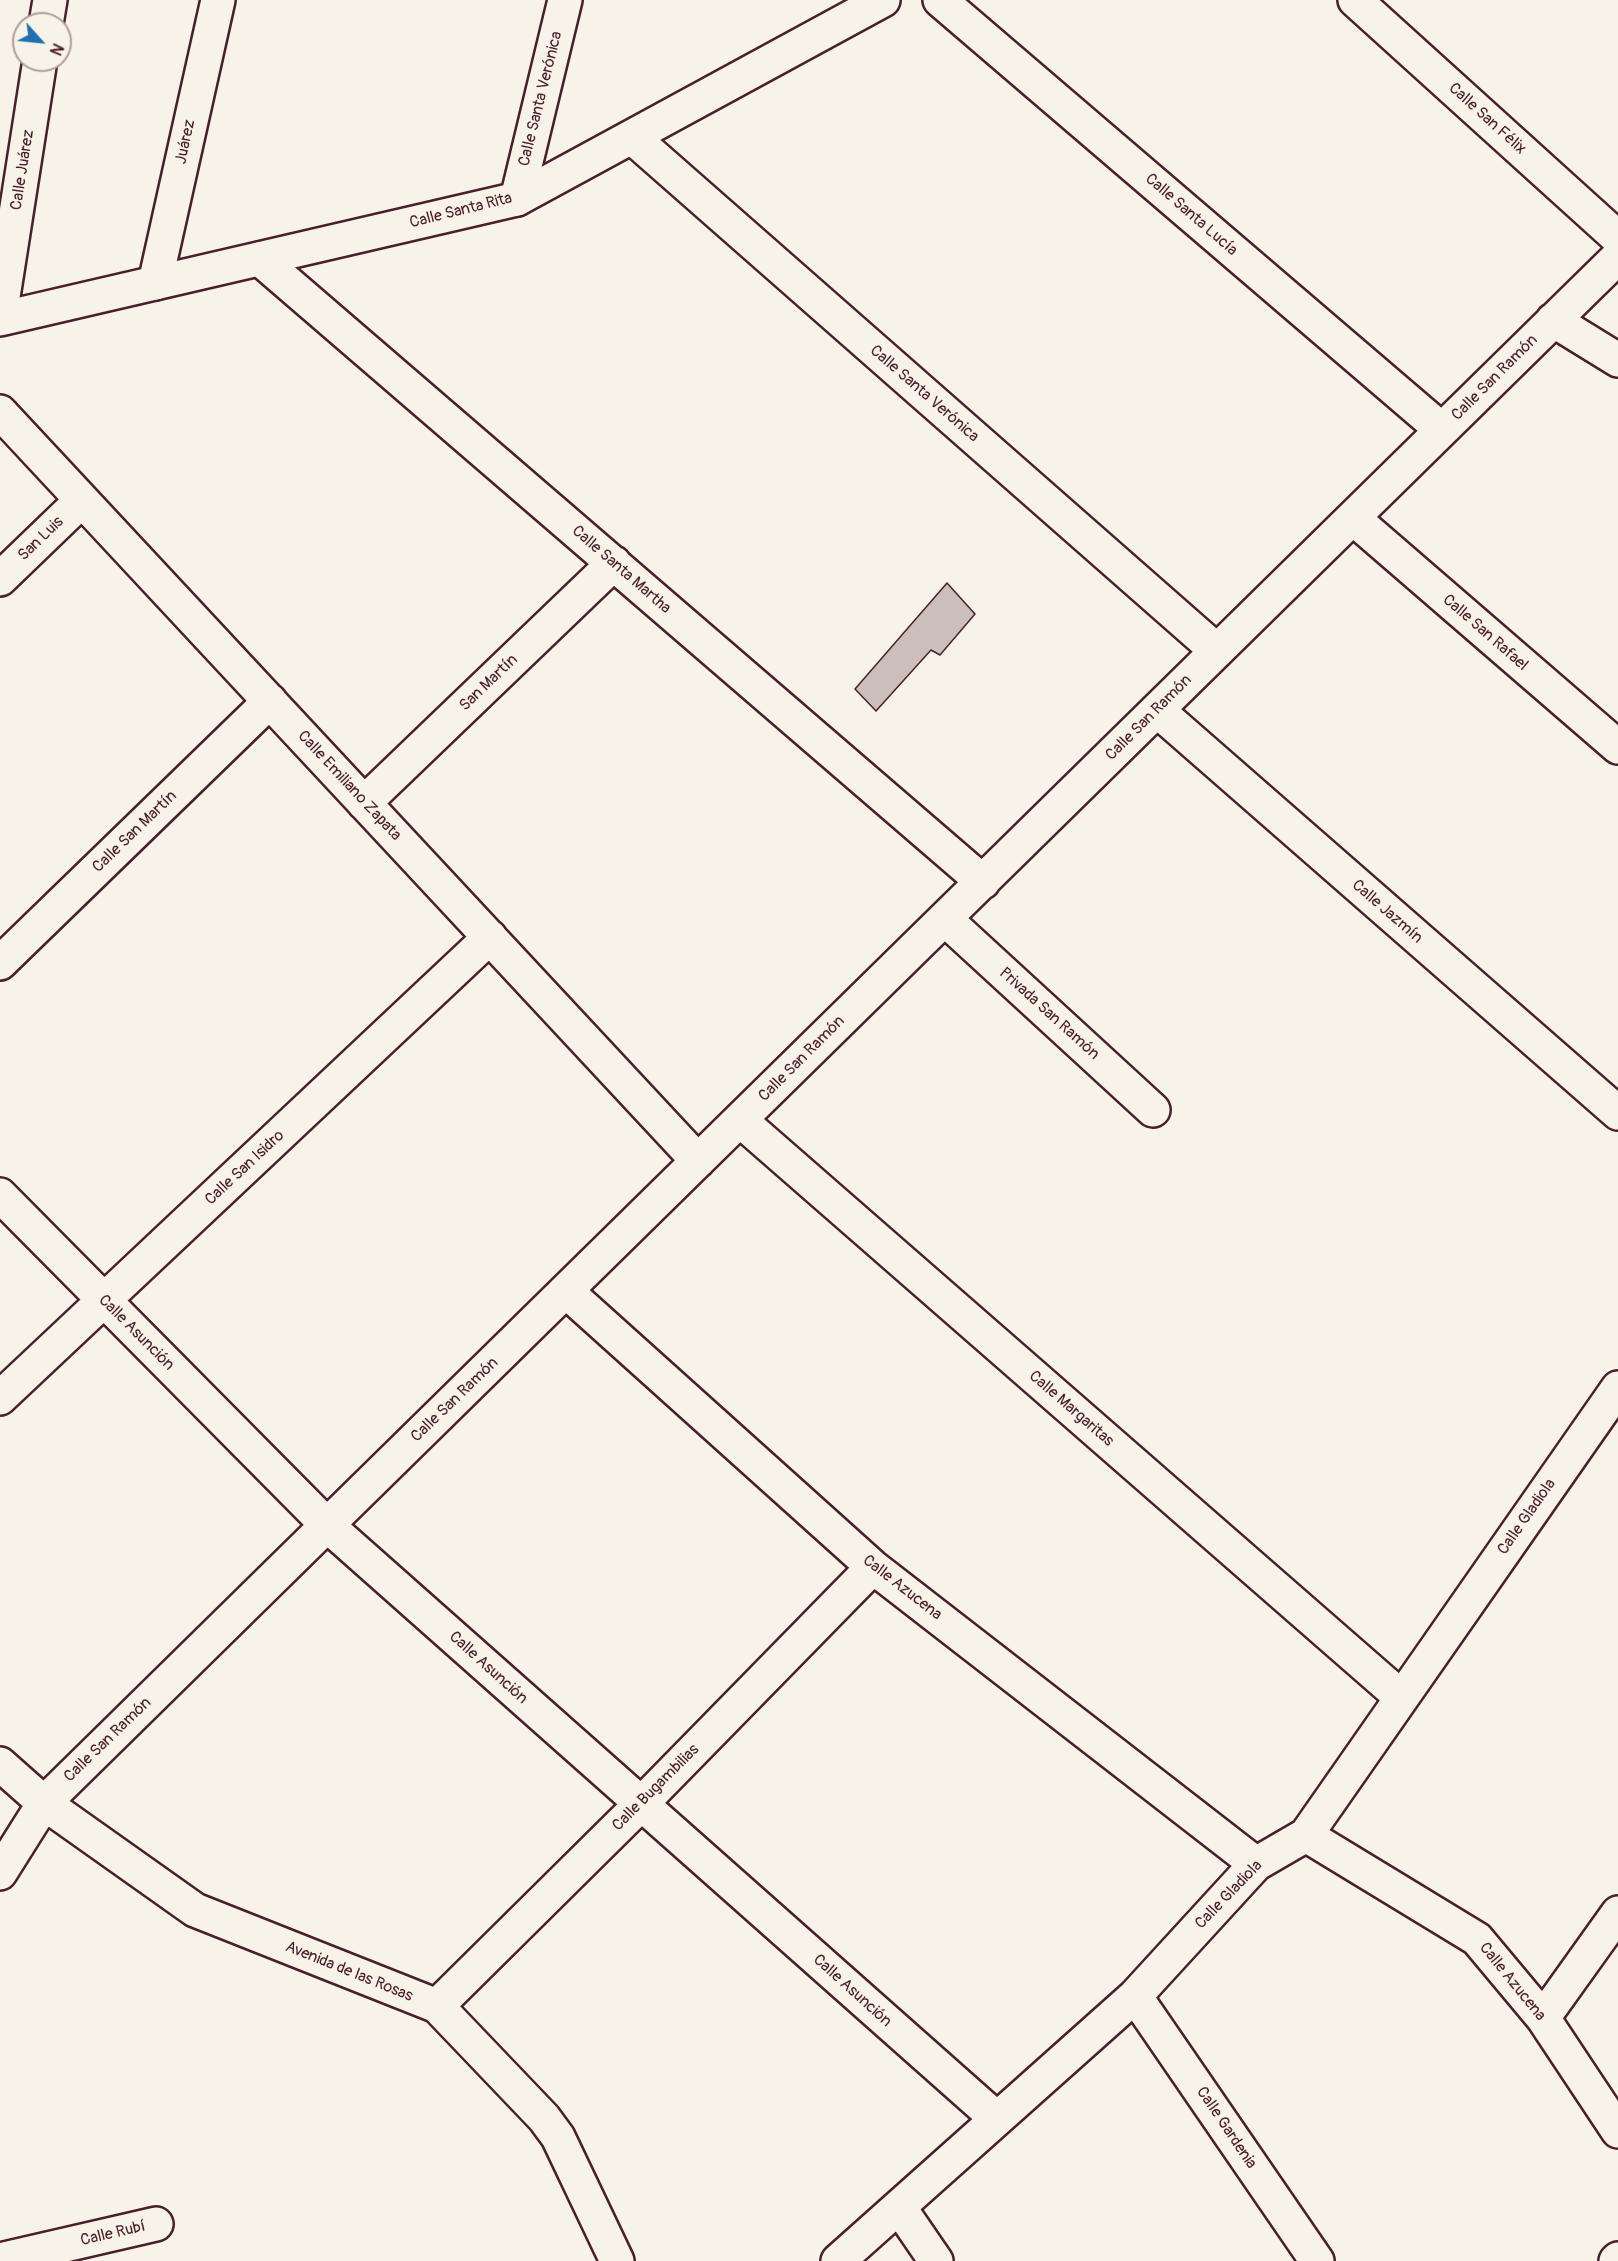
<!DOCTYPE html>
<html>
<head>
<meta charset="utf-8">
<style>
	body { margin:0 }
	#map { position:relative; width:1618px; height:2261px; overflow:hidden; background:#f7f3e8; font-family:Pangolin,sans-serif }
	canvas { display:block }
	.north { position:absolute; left:12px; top:12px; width:60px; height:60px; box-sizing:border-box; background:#f7f3e8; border:2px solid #b29e9c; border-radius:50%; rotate:117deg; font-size:16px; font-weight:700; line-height:24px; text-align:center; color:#4a1f2b }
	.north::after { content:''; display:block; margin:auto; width:21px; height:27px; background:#1f6fb2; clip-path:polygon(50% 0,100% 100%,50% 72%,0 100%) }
</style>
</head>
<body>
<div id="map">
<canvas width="1618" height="2261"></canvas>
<div class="north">N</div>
</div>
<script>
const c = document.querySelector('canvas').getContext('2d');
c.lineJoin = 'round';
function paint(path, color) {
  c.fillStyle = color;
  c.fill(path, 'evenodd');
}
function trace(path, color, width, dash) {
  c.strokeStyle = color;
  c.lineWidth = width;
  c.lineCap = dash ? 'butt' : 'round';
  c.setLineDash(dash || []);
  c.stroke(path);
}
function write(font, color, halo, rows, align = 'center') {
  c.font = font + ' Pangolin,sans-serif';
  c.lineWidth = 6;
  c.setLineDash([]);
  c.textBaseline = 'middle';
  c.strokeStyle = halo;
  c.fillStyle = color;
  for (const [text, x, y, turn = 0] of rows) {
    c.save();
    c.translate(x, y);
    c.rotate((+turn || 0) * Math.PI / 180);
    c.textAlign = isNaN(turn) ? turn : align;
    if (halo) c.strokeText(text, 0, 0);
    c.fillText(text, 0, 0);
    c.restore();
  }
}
const building = new Path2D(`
	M947 583 975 614 940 655 931 650 876 711 855 689Z`);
const minor = new Path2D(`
	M940 0 1442 430
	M1355 0 1618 238
	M46 24 50 0
	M632 137 1217 651
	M517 199 565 0
	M260 259 983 882
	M155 283 218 0
	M0 316 40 60
	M1553 320 1618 360
	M0 412 698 1161
	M1353 518 1618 747
	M0 579 82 500
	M1157 710 1618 1113
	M364 803 614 563
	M945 919 1153 1110
	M0 963 270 701
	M740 1120 1401 1697
	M0 1195 327 1525 997 2119
	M566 1291 873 1567 1256 1864
	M0 1398 490 937
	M0 1764 44 1803 195 1910 437 2006 544 2118 558 2137 617 2261
	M1306 1835 1477 1939 1543 2018 1618 2131
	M0 1873 44 1803 1618 257
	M1135 1996 1317 2261
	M437 2006 641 1804 873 1567
	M1543 2018 1618 1913
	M899 2207 936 2261
	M0 2260 156 2224
	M838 2261 1135 1996 1256 1864 1306 1835 1618 1388
	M1616 2261 1618 2259`);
const tertiary = new Path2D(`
	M0 319 517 199 883 0`);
const streetNames = [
	["Calle Santa Verónica",541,99,-76],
	["Calle San Félix",1487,119,42],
	["Juárez",186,142,-78],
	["Calle Juárez",23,170,-81],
	["Calle Santa Rita",461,211,-14],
	["Calle Santa Lucía",1191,215,41],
	["Calle San Ramón",1495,378,-45],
	["Calle Santa Verónica",924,394,41],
	["San Luis",41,539,-44],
	["Calle Santa Martha",621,570,41],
	["Calle San Rafael",1485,633,41],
	["San Martín",489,683,-44],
	["Calle San Ramón",1149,718,-45],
	["Calle Emiliano Zapata",349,786,47],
	["Calle San Martín",135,832,-44],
	["Calle Jazmín",1387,912,41],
	["Privada San Ramón",1049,1014,42],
	["Calle San Ramón",802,1059,-45],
	["Calle San Isidro",245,1168,-43],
	["Calle Asunción",136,1333,45],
	["Calle San Ramón",455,1400,-44],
	["Calle Margaritas",1071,1409,41],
	["Calle Gladiola",1527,1517,-55],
	["Calle Azucena",902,1588,38],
	["Calle Asunción",488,1668,42],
	["Calle San Ramón",108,1740,-44],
	["Calle Bugambilias",656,1788,-45],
	["Calle Gladiola",1229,1895,-46],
	["Avenida de las Rosas",349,1972,22],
	["Calle Azucena",1512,1982,51],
	["Calle Asunción",852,1991,42],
	["Calle Gardenia",1226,2128,56],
	["Calle Rubí",113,2234,-13]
];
paint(building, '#ccbfb9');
trace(building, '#4a1f2b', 1.5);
trace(minor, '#4a1f2b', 38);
trace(tertiary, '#4a1f2b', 38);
trace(minor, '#f7f3e8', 33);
trace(tertiary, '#f7f3e8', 33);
write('16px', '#4a1f2b', '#f7f3e8', streetNames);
</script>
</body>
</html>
